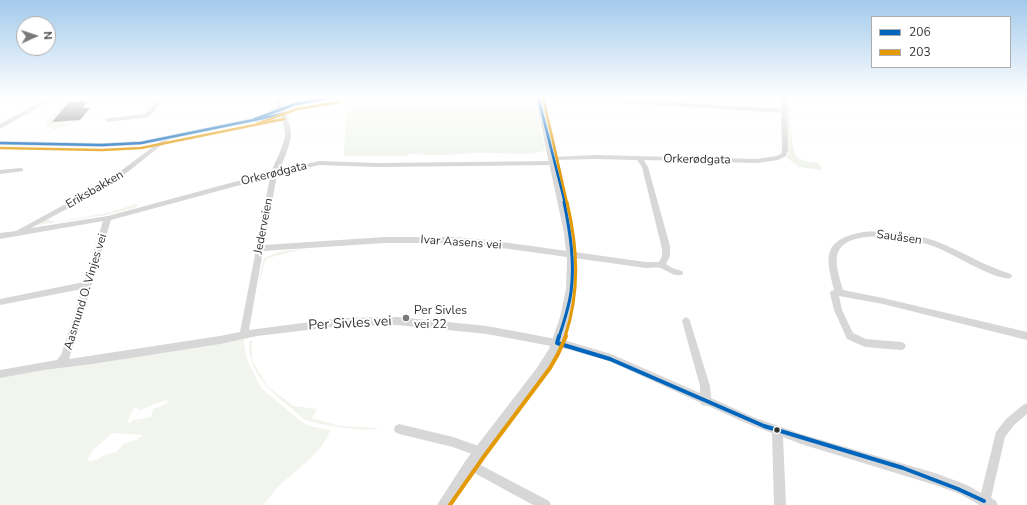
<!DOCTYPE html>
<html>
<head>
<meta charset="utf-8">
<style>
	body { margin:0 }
	#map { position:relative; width:1027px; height:505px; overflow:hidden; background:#fff; font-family:"Nunito Sans",sans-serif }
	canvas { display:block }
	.legend { position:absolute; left:871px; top:16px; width:140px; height:52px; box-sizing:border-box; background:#fff; border:1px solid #adadad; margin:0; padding:5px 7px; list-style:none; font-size:12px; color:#333 }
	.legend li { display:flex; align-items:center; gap:8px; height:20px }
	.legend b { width:20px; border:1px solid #adadad }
	.north { position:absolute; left:16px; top:16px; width:40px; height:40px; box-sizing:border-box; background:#fff; border:1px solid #adadad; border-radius:50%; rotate:87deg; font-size:11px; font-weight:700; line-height:16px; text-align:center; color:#333 }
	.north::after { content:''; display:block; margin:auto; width:14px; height:18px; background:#7a7a7a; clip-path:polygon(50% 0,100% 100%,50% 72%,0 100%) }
</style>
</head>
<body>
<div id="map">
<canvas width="1027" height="505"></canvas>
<ul class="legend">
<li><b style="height:5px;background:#0065bd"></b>206</li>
<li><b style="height:5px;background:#e39a05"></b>203</li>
</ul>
<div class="north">N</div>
</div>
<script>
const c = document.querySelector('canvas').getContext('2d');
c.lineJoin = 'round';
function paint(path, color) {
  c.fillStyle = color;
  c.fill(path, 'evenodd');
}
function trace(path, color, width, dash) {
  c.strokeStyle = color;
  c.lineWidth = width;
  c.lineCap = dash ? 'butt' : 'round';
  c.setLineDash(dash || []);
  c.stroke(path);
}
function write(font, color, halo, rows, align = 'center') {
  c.font = font + ' "Nunito Sans",sans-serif';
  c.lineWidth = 4;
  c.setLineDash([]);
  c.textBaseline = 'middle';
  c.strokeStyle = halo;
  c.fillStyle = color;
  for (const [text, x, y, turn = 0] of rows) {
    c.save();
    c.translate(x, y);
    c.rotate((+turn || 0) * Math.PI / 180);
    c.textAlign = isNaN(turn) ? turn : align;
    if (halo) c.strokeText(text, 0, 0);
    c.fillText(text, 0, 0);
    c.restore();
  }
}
const green = new Path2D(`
	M125 97 123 99 126 101 107 100 69 103 52 122 66 121 63 124H69L72 121 80 120 79 121 36 137 53 129 46 125V122L67 98Z
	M365 97 531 98 534 99 545 150C536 157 487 152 473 153 461 154 445 155 431 155 423 155 411 152 405 156H344L346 100H344Z
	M786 97H790C791 109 790 152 798 158 802 162 813 162 819 163L822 170 799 167 786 157 788 154Z
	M137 204V207L106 215 32 226 47 218 50 221 56 222 107 213Z
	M301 249H304L268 258 265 261 259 285 260 274 264 258 278 252Z
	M243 338 247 360 261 388 302 422 310 426 330 430C324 452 294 471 278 487 273 492 269 498 264 504L265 505H0V376ZM167 400 168 403 153 409 151 417 134 420 130 423 127 422 134 408 137 407 139 411 154 404ZM112 433 143 435 136 440 124 444 116 452 107 454 96 460 87 461 92 451Z
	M252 340V357L253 362 268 387 294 406 317 409 312 418 340 426 379 428C368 433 316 425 304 419 279 398 247 377 249 341Z`);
const building = new Path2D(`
	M88 101 83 108H90L80 120 52 122 69 102Z`);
const minor = new Path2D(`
	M49 97H57L0 129V124Z
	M160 97H167L149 117 108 122 105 120 108 118 145 114Z
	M273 97H279C283 106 291 125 291 134 291 144 283 161 279 171L319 161 377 163 554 161 557 163 554 165 377 167 319 165 277 175 264 245 385 237H453L488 240 646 262H659L662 256V249L642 167 637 160 596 159 552 160 549 158 550 157 596 155 757 159 776 156 781 154 782 150 781 113 566 99 563 97H600L781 109V97H787L788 150 786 156 778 160 757 163 644 160 648 167 670 246V256L666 264 672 268 682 271 683 273 682 275C673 277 667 270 660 268 656 267 650 268 646 268L488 246 453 243H385L263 251 249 330 341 318 397 317 487 326 567 341 611 354 700 393V386L682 321 683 319 686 317 689 319 690 321 710 386 711 398 753 417 801 434 935 473 967 485 981 493 996 432 1006 419 1023 405 1027 403V414L1014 425 1005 437 991 498 996 501 998 505H978V504L960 494 935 485 801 444 783 437 786 505H774L772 433 746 423 708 406 702 405 701 403 609 361 567 349 487 334 397 325 341 326 257 336 220 344 92 364 43 370 0 378V370L57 360 61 355 64 346 82 289 0 305V299L84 282 103 221 0 239V233L16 231 106 182 166 137 169 139 168 140 110 186 31 228 108 216 271 172C275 162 285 144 285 134 284 123 278 107 273 97ZM270 177 240 332 220 336 69 359 111 220Z
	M1002 97H1017L1027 99V103Z
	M21 168 23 169V171L0 174V170Z
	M863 232C894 230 926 235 954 249 973 258 991 268 1011 274L1012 276 1011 278C998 282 953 254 938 248 915 239 886 233 860 238 828 244 836 266 843 290L883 298 1027 332V340L883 304 839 296 842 310 853 333 866 339 901 342 904 343 906 346 904 349 901 350 865 347 847 339 834 310 830 293 831 291 834 290C825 255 823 240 863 232Z
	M399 424 453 437 484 448 485 452 484 456 480 457 453 447 399 434 395 432 394 429 395 426Z
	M471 460 549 501 551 505H533L467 469 465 465 467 461Z`);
const tertiary = new Path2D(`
	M322 97H342L295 106 275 114 286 112 287 114 283 116 141 145 102 147 0 145V141L102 143 141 141 272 114 268 112 269 110 294 102Z
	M535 97H542L574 233 576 247V289L572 317 563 344 549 369 486 456 452 505H437L466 460 536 369 549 349 560 317 566 289 567 261 564 233Z`);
const bus1Far2 = new Path2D(`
	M538 97 565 203
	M255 119 296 104 335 97
	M0 143 102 145 141 143 283 114`);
const bus1Far1 = new Path2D(`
	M559 337C564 322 569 307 571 292 575 262 570 231 564 202`);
const bus1 = new Path2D(`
	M559 336 557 343 610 359 764 426 903 468 958 489 984 501`);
const bus2Far2 = new Path2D(`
	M543 97 567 203
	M257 124 297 109 340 102
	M0 148 102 150 141 148 284 119`);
const bus2Far1 = new Path2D(`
	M565 337C580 291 578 249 567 202`);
const bus2 = new Path2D(`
	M450 505 485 455 550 368 558 354 566 336`);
const markers = [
	[406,318,4,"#7a7a7a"],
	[777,430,3.5,"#333"]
];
const streetNames = [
	["Orkerødgata",697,160,1],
	["Orkerødgata",274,174,-14],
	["Eriksbakken",95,190,-30],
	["Jederveien",264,226,-79],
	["Sauåsen",899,238,8],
	["Ivar Aasens vei",461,243,4],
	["Aasmund O. Vinjes vei",86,292,-73]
];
const poiNames = [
	["Per Sivles",414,311],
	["vei 22",414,325]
];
const nearStreetnames = [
	["Per Sivles vei",350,324,-3]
];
paint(green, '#f1f5ed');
paint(building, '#818181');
paint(minor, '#d7d7d7');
paint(tertiary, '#d7d7d7');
trace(bus1Far2, '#0065bd', 2.5);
trace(bus1Far1, '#0065bd', 3);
trace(bus1, '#0065bd', 4);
trace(bus2Far2, '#e39a05', 2.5);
trace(bus2Far1, '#e39a05', 3);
trace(bus2, '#e39a05', 4);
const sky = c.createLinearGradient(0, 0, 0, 168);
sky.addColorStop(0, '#a3caec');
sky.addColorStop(0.58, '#fff');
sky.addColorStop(1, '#ffffff00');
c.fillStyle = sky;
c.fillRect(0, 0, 1027, 168);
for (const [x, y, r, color] of markers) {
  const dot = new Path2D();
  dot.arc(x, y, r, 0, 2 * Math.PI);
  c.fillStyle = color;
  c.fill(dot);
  trace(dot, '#fff', 1.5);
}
write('12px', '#333', '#fff', streetNames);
write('12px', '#333', '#fff', poiNames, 'left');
write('14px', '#333', '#fff', nearStreetnames);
</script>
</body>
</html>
